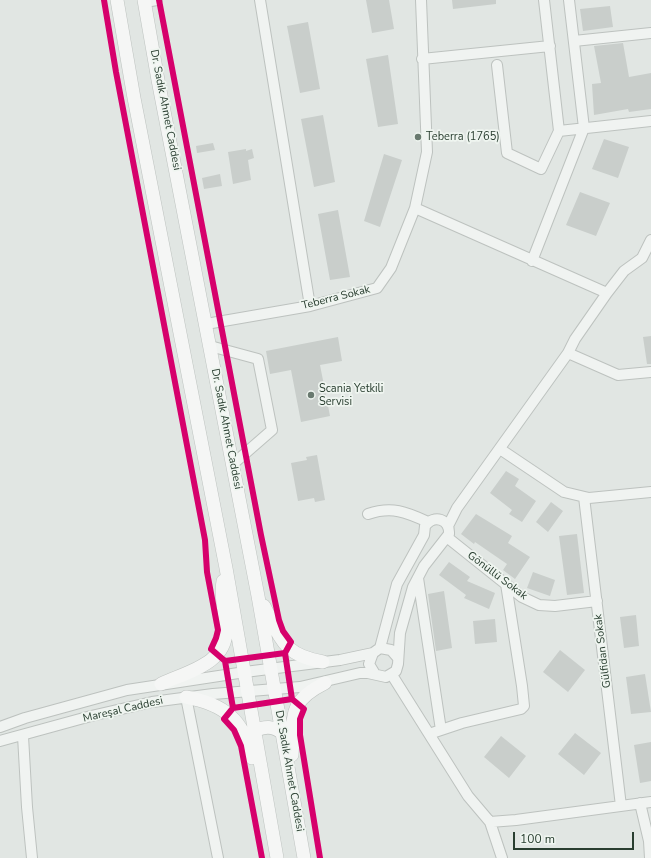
<!DOCTYPE html>
<html>
<head>
<meta charset="utf-8">
<style>
	body { margin:0 }
	#map { position:relative; width:651px; height:858px; overflow:hidden; background:#e1e6e3; font-family:"Nunito Sans",sans-serif }
	canvas { display:block }
	.scale { position:absolute; left:513px; top:832px; width:121px; height:18px; box-sizing:border-box; border:2px solid #293e30; border-top:0; padding-left:5px; font-size:12px; line-height:14px; white-space:nowrap; color:#293e30; -webkit-text-stroke:3px #eff5f0; paint-order:stroke }
</style>
</head>
<body>
<div id="map">
<canvas width="651" height="858"></canvas>
<div class="scale">100 m</div>
</div>
<script>
const c = document.querySelector('canvas').getContext('2d');
c.lineJoin = 'round';
function paint(path, color) {
  c.fillStyle = color;
  c.fill(path, 'evenodd');
}
function trace(path, color, width, dash) {
  c.strokeStyle = color;
  c.lineWidth = width;
  c.lineCap = dash ? 'butt' : 'round';
  c.setLineDash(dash || []);
  c.stroke(path);
}
function write(font, color, halo, rows, align = 'center') {
  c.font = font + ' "Nunito Sans",sans-serif';
  c.lineWidth = 3.5;
  c.setLineDash([]);
  c.textBaseline = 'middle';
  c.strokeStyle = halo;
  c.fillStyle = color;
  for (const [text, x, y, turn = 0] of rows) {
    c.save();
    c.translate(x, y);
    c.rotate((+turn || 0) * Math.PI / 180);
    c.textAlign = isNaN(turn) ? turn : align;
    if (halo) c.strokeText(text, 0, 0);
    c.fillText(text, 0, 0);
    c.restore();
  }
}
const building = new Path2D(`
	M366 0H389L394 29 372 33Z
	M452 0H496V4L453 9Z
	M610 6 613 27 583 31 580 9Z
	M308 22 320 89 300 93 287 26Z
	M623 43 629 77 651 73V109L629 112 628 109 594 115 592 84 601 83 594 46Z
	M388 55 398 124 378 127 366 59Z
	M323 115 335 182 314 187 301 119Z
	M604 139 629 147 618 178 592 169Z
	M213 143 215 150 197 153 196 146Z
	M246 149V151L252 149 254 158 248 160 251 180 233 184 228 152Z
	M384 154 402 160 380 227 364 221Z
	M220 174 222 186 204 189 202 178Z
	M580 192 610 203 596 236 566 225Z
	M338 210 350 277 330 280 318 214Z
	M651 336V364H647L643 337Z
	M338 337 342 361 320 365 330 416 301 422 291 370 270 374 266 351Z
	M317 455 325 500 315 502 314 498 298 501 291 463 307 460 306 457Z
	M506 471 519 479 515 486 536 501 522 522 509 514 512 510 490 493Z
	M551 502 563 511 548 532 536 522Z
	M476 514 512 536 508 543 530 557 515 579 503 570 507 564 475 542 474 544 461 534Z
	M577 534 584 593 567 595 559 536Z
	M449 562 470 577 467 581 495 593 489 609 464 598 466 595 439 575Z
	M533 572 555 580 550 596 527 588Z
	M444 591 452 648 436 651 428 594Z
	M636 615 639 646 624 648 620 617Z
	M495 619 497 642 475 644 473 621Z
	M560 650 585 670 568 692 543 672Z
	M645 674 651 712 631 714 626 677Z
	M575 733 601 753 584 775 558 754Z
	M501 736 526 756 509 778 484 757Z
	M651 742V781L640 783 634 745Z`);
const minor = new Path2D(`
	M260 0 310 306
	M145 2 157 0
	M574 41 651 33
	M422 59 550 46
	M497 65 507 153 541 169 559 131 544 0
	M559 131 651 121
	M415 208 607 293
	M532 261 584 128 569 0
	M206 324 310 306 377 288 391 268 415 208 427 152 421 0
	M210 346 258 359 272 430 233 464
	M568 353 618 375 651 372
	M500 449 564 492 589 498 651 492
	M584 497 621 806
	M368 514C392 506 406 512 428 522
	M448 526 457 508 568 353 575 339 607 293 624 271 642 258 651 240
	M448 538 522 597 539 605 555 606 597 601
	M418 578 441 730
	M373 653 369 664 375 674
	M392 675 468 796 490 822 502 858
	M186 697 218 858
	M0 727 25 718 127 690 245 672 340 660 373 653 380 648 391 650 398 658
	M429 734 462 723 521 709 524 706 522 686 506 584
	M23 736 27 807 32 858
	M0 741 91 716 152 702 213 694 300 687 360 673H368L386 677 396 671 398 664 400 633 413 587 424 566 449 534C450 519 434 514 425 526L424 535 397 584 380 648
	M640 803 649 841 650 858
	M490 822 516 820 651 802`);
const major = new Path2D(`
	M117 0 134 98 226 568 277 858
	M144 0 158 80 258 596 304 858
	M264 606C282 639 281 654 323 662
	M161 684C186 672 228 664 226 628 225 612 220 597 223 581
	M186 697C223 704 244 719 252 758
	M255 731C264 726 274 726 282 733
	M292 755C295 718 285 703 325 683`);
const cycleway = new Path2D(`
	M104 0 116 72 205 540 207 572 218 630 216 638 211 649 225 661 233 708
	M159 0 261 535 279 620 283 631 291 642 285 653 225 661
	M285 653 292 699 304 709 300 719V735L320 858
	M262 858 241 746 234 730 224 719 233 708 292 699`);
const markers = [
	[418,137,4,"#69796f"],
	[311,395,4,"#69796f"]
];
const streetNames = [
	["Dr. Sadık Ahmet Caddesi",165,110,79],
	["Teberra Sokak",336,298,-14],
	["Dr. Sadık Ahmet Caddesi",226,429,79],
	["Gönüllü Sokak",497,576,37],
	["Gülfidan Sokak",603,651,-97],
	["Mareşal Caddesi",123,710,-13],
	["Dr. Sadık Ahmet Caddesi",289,771,80]
];
const poiNames = [
	["Teberra (1765)",426,137],
	["Scania Yetkili",319,389],
	["Servisi",319,402]
];
paint(building, '#c9cecb');
trace(minor, '#bdc2bf', 12);
trace(major, '#bec3c0', 14);
trace(minor, '#f0f3f1', 10);
trace(major, '#f5f6f5', 13);
trace(cycleway, '#d6006c', 6);
for (const [x, y, r, color] of markers) {
  const dot = new Path2D();
  dot.arc(x, y, r, 0, 2 * Math.PI);
  c.fillStyle = color;
  c.fill(dot);
  trace(dot, '#eff5f0', 1.5);
}
write('11px', '#293e30', '#eff5f0', streetNames);
write('11px', '#293e30', '#eff5f0', poiNames, 'left');
</script>
</body>
</html>
